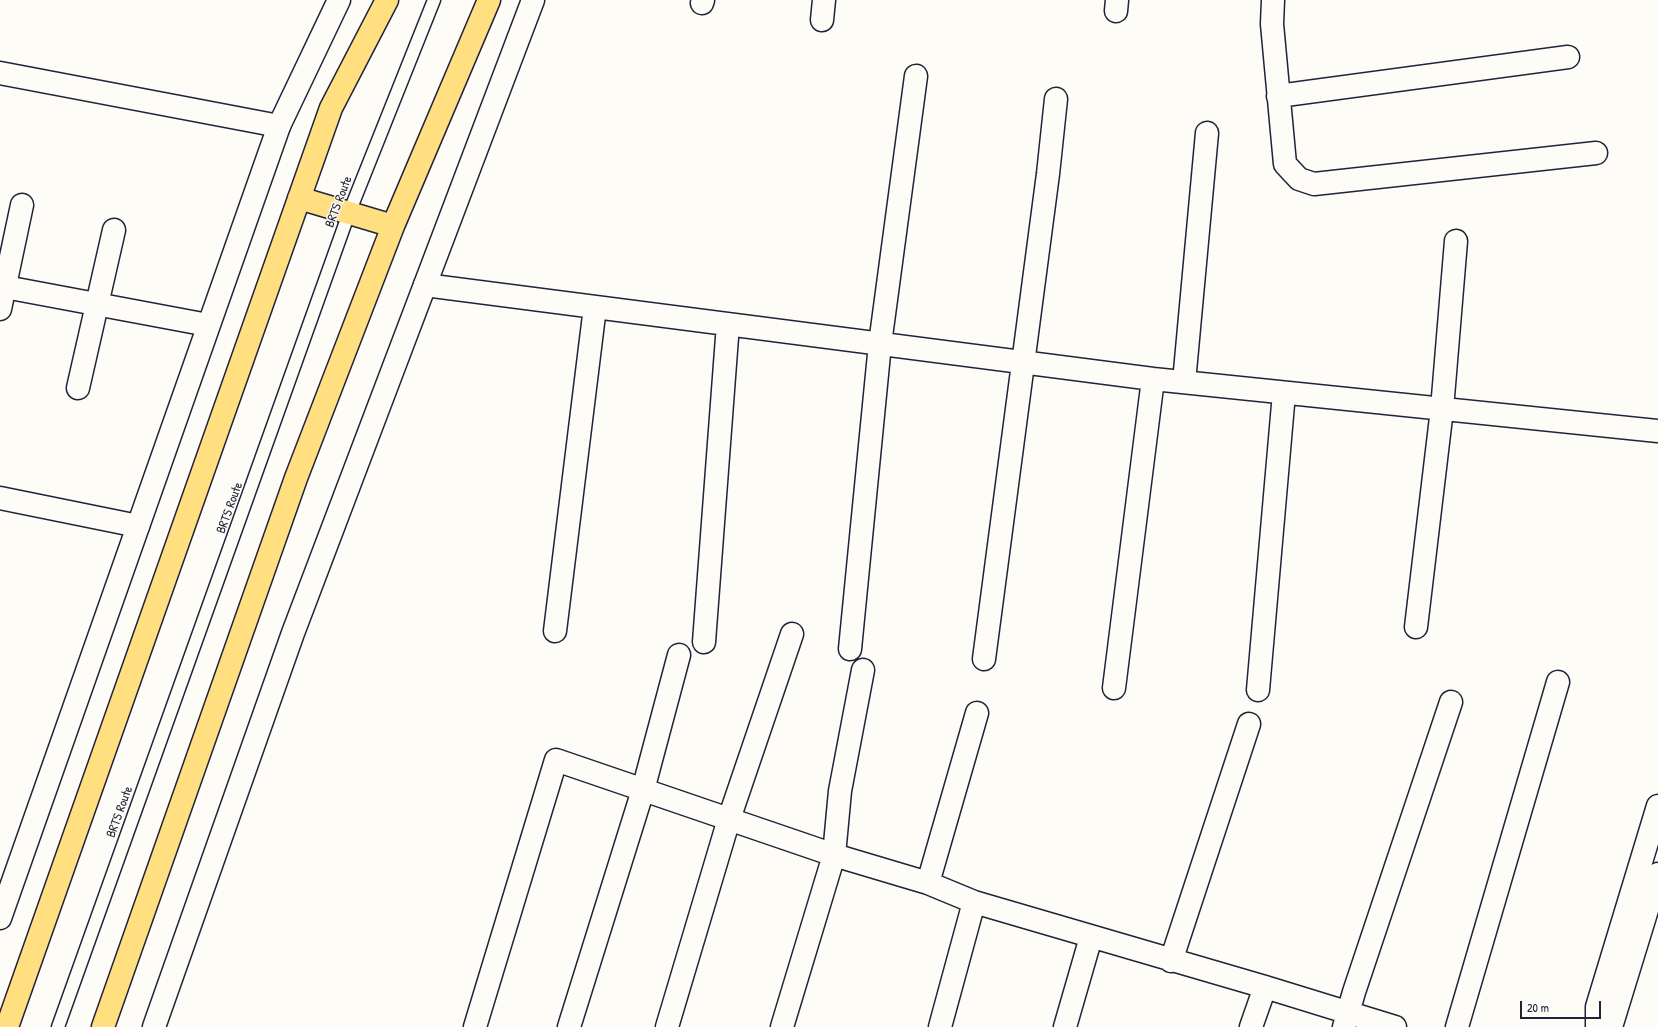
<!DOCTYPE html>
<html>
<head>
<meta charset="utf-8">
<style>
	body { margin:0 }
	#map { position:relative; width:1658px; height:1027px; overflow:hidden; background:#fdfcf7; font-family:"Patrick Hand",sans-serif }
	canvas { display:block }
	.scale { position:absolute; left:1520px; top:1001px; width:81px; height:18px; box-sizing:border-box; border:2px solid #22223b; border-top:0; padding-left:5px; font-size:12px; line-height:14px; white-space:nowrap; color:#22223b; -webkit-text-stroke:3px #fdfcf7; paint-order:stroke }
</style>
</head>
<body>
<div id="map">
<canvas width="1658" height="1027"></canvas>
<div class="scale">20 m</div>
</div>
<script>
const c = document.querySelector('canvas').getContext('2d');
c.lineJoin = 'round';
function trace(path, color, width, dash) {
  c.strokeStyle = color;
  c.lineWidth = width;
  c.lineCap = dash ? 'butt' : 'round';
  c.setLineDash(dash || []);
  c.stroke(path);
}
function write(font, color, halo, rows, align = 'center') {
  c.font = font + ' "Patrick Hand",sans-serif';
  c.lineWidth = 3;
  c.setLineDash([]);
  c.textBaseline = 'middle';
  c.strokeStyle = halo;
  c.fillStyle = color;
  for (const [text, x, y, turn = 0] of rows) {
    c.save();
    c.translate(x, y);
    c.rotate((+turn || 0) * Math.PI / 180);
    c.textAlign = isNaN(turn) ? turn : align;
    if (halo) c.strokeText(text, 0, 0);
    c.fillText(text, 0, 0);
    c.restore();
  }
}
const lane = new Path2D(`
	M58 1027 349 213 434 0`);
const street = new Path2D(`
	M1273 0 1272 24 1285 164 1299 179 1314 184 1596 153
	M702 3 703 0
	M1116 11 1117 0
	M822 20 824 0
	M0 73 279 126
	M1278 96 1568 57
	M425 285 1153 379 1658 431
	M0 286 208 325
	M0 309 22 205
	M1184 382 1207 133
	M78 388 114 230
	M0 498 138 526
	M1416 627 1442 409 1456 241
	M555 631 595 307
	M704 642 728 324
	M850 649 880 344 916 76
	M984 659 1048 174 1056 99
	M1114 688 1153 379
	M1258 690 1284 393
	M928 883 977 713
	M1171 961 1249 724
	M475 1027 556 760 834 855 928 883 974 902 1265 987 1395 1027
	M569 1027 643 790 679 655
	M667 1027 729 819 792 634
	M782 1027 834 855 840 791 863 670
	M940 1027 974 902
	M1065 1027 1091 937
	M1251 1027 1265 987
	M1344 1027 1354 992 1451 702
	M1457 1027 1558 682`);
const secondary = new Path2D(`
	M0 918 279 126 339 0
	M154 1027 293 633 533 0
	M1597 1027V1007L1658 806
	M1611 1027 1658 874`);
const primary = new Path2D(`
	M299 198 393 226
	M7 1027 331 108 387 0
	M103 1027 296 478 393 226 489 0`);
const streetNames = [
	["BRTS Route",339,202,-69],
	["BRTS Route",230,508,-70],
	["BRTS Route",120,812,-70]
];
trace(lane, '#22223b', 15);
trace(street, '#22223b', 25);
trace(secondary, '#22223b', 25);
trace(primary, '#22223b', 25);
trace(lane, '#fdfcf7', 12);
trace(street, '#fdfcf7', 22);
trace(secondary, '#fdfcf7', 22);
trace(primary, '#ffdf80', 22);
write('13px', '#22223b', '#fdfcf7', streetNames);
</script>
</body>
</html>
